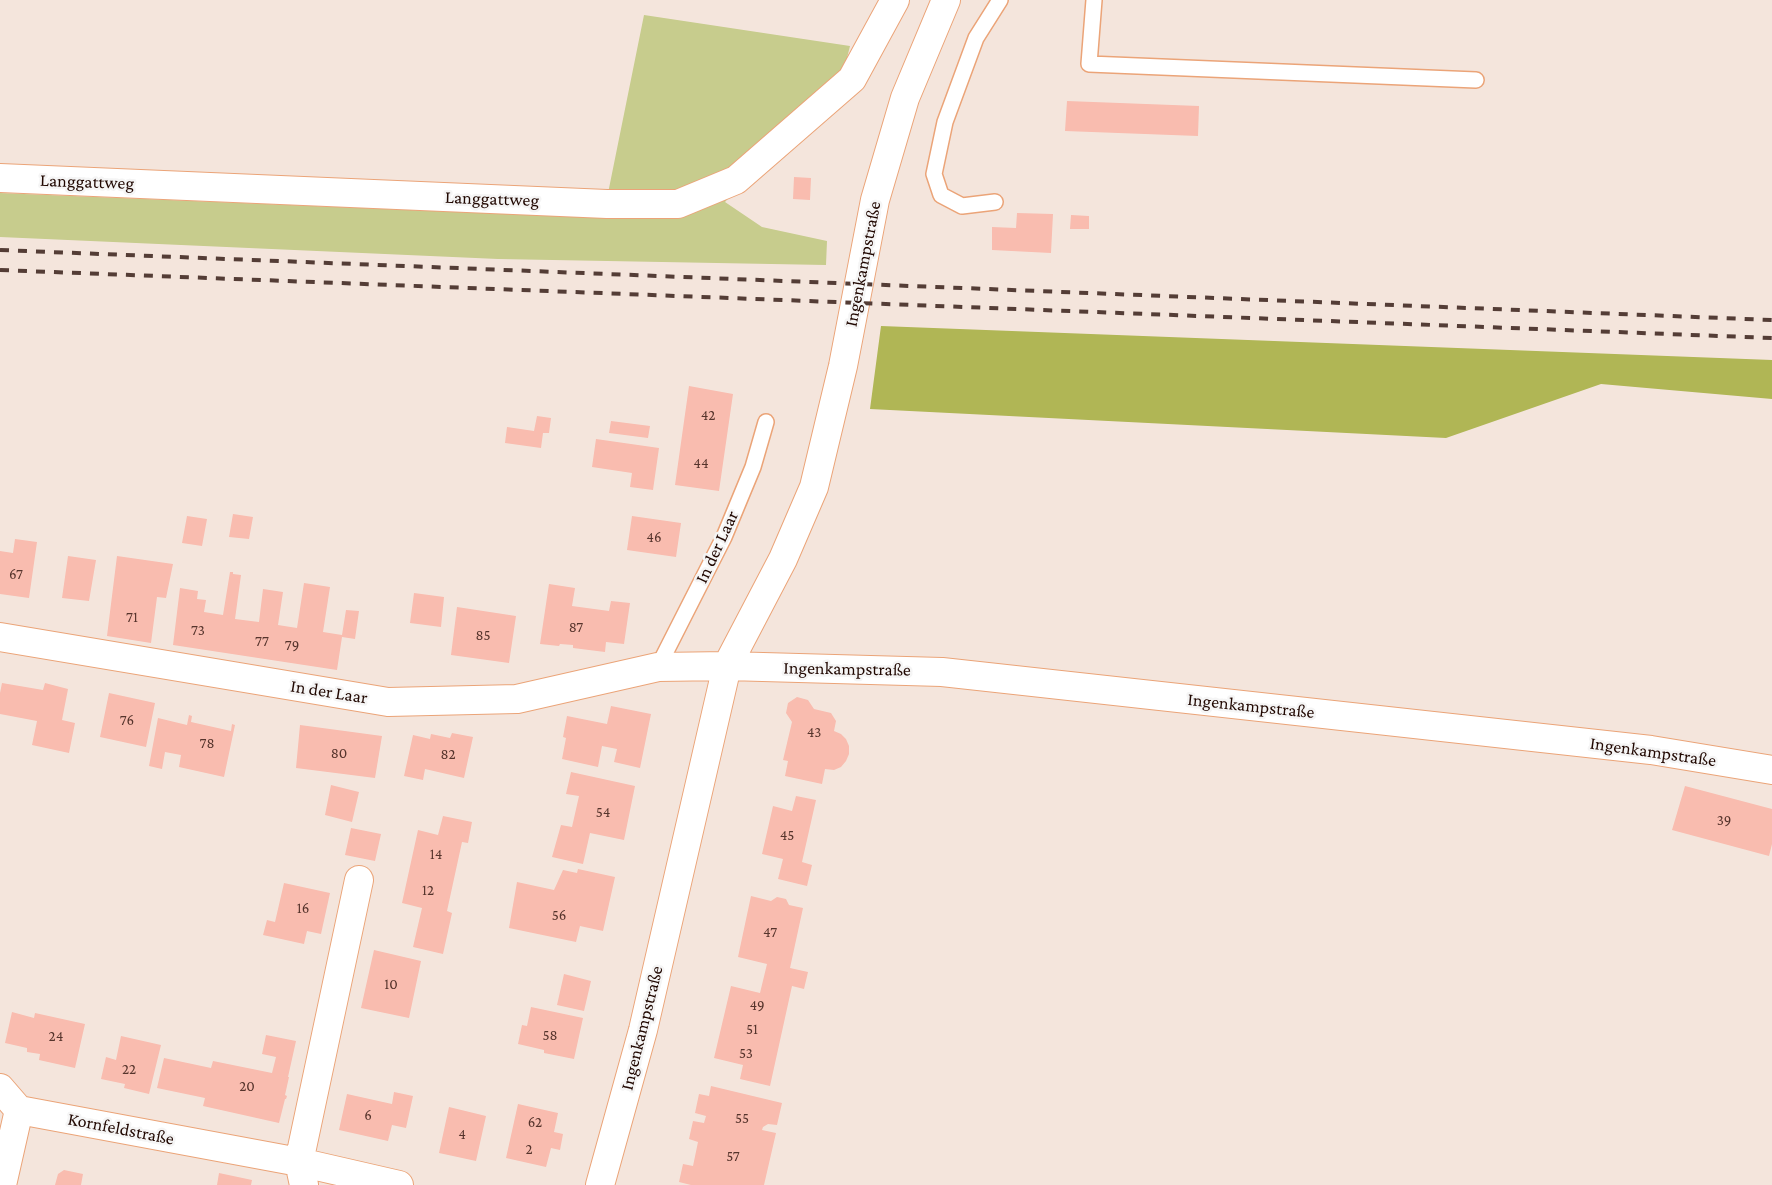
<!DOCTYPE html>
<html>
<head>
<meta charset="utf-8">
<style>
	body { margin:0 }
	canvas { display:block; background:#f4e5dc }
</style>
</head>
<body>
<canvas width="1772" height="1185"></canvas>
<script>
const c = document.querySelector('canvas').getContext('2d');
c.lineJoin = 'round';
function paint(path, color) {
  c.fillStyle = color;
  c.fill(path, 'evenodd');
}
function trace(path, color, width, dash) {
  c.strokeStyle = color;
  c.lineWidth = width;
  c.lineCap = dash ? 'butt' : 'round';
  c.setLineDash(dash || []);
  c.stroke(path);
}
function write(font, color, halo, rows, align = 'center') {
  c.font = font + ' "Crimson Pro",serif';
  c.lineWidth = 5;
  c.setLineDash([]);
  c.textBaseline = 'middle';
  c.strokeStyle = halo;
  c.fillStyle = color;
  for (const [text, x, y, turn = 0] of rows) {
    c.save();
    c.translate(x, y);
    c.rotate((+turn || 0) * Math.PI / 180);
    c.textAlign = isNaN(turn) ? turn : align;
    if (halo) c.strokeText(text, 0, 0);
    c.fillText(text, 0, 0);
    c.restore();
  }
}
const green = new Path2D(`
	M644 15 850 46 845 66 725 202 762 227 827 241 826 265 498 259 0 237V193L603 218Z`);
const forest = new Path2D(`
	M881 326 1772 360V399L1601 384 1446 438 870 409Z`);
const building = new Path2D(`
	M1067 101 1199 106 1198 136 1065 131Z
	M794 177 811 178 810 200 793 199Z
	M1017 213 1053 214 1051 253 992 250V227L1016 228Z
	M1071 215 1089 216V229H1070Z
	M689 386 733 394 719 491 675 485Z
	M537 416 551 418 549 433H543L541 448 505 443 507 427 534 431Z
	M611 421 650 426 648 438 609 433Z
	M596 439 659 448 653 490 630 487 632 473 592 467Z
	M233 514 253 517 249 539 229 537Z
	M187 516 207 519 202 546 182 543Z
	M632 516 681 523 676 557 627 550Z
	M15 539 37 542 29 598 0 594V551L13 553Z
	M68 556 96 560 89 601 62 598Z
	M117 556 173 564 166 598 157 597 151 643 107 636Z
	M230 572H233V574L241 575 235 619 259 622 263 589 283 592 278 625 297 628 304 583 330 587 323 632 342 635 346 610 359 611 355 639 342 637 337 670 173 645 180 588 198 591 197 599 206 600 204 612 223 615Z
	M549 584 575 588 572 606 609 611 611 601 630 603 624 644 606 642 605 652 573 648V645L560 644 559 646 540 644Z
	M414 593 444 597 441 627 410 623Z
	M457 607 516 616 509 663 451 655Z
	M2 683 43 690 45 683 68 689 62 720 75 723 69 753 32 745 37 721 0 714V693Z
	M109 693 155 703 146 747 100 737Z
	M797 697 808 700 814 709 831 713 836 721 834 731 841 734 846 739 849 746V754L846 761 841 767 834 770 825 769 822 784 785 776 788 761 783 760 792 722 786 713 788 703Z
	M611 706 651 714 640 768 614 762 617 749 602 746 598 767 562 759 566 738 563 737 567 716 607 724Z
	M189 715 192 716 191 722 231 731 232 724 235 725 224 777 179 767 181 755 165 752 162 769 149 766 158 718 187 725Z
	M300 725 382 736 375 778 296 768Z
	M452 733 473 737 464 778 425 769 423 780 404 776 413 735 430 739 431 734 450 738Z
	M571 772 635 786 624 840 590 833 583 864 552 857 561 825 572 827 579 796 566 794Z
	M331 785 359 792 352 822 325 815Z
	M1685 786 1772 809V844L1769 856 1672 830Z
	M796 796 816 800 802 862 812 865 807 886 778 879 783 859 762 854 773 806 792 811Z
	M443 816 472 822 468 843 462 842 447 911 452 913 443 954 413 947 422 908 402 903 418 830 438 835Z
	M351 828 381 834 375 861 345 855Z
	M578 869 615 877 603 931 580 926 576 942 509 928 517 882 554 890 563 870 577 873Z
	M284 883 330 893 321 934 307 931 304 944 263 935 267 920 275 922Z
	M751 896 771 901 777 897 786 899 789 905 803 908 790 968 808 972 804 989 792 986 770 1086 740 1079 743 1065 714 1058 731 986 760 993 767 964 738 957Z
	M374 950 421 961 409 1018 361 1008Z
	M564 974 591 981 584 1011 557 1005Z
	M531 1007 583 1018 574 1059 544 1053V1050L518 1044 522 1025 527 1026Z
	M12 1012 34 1018 35 1013 85 1024 75 1068 39 1060 40 1054 27 1052V1048L5 1043Z
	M266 1035 296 1041 288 1077H289L285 1095 287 1096 286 1099H285L279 1123 203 1106 205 1098 157 1088 164 1058 211 1068 213 1061 272 1073 276 1057 262 1054Z
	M121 1036 161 1045 149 1094 124 1088 125 1084 101 1079 106 1057 116 1060Z
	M711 1086 782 1103 777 1125 768 1124 763 1127 762 1130 776 1133 764 1185H691L679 1182 683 1164 693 1166 698 1142 689 1139 693 1121 704 1123 706 1116 695 1113 699 1094 709 1096Z
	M394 1092 413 1096 406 1128 392 1125 388 1141 339 1130 347 1094 392 1104Z
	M518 1104 558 1113 554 1132 563 1134 560 1150 551 1148 546 1167 506 1158Z
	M449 1107 486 1116 476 1161 439 1153Z
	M64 1170 83 1174 81 1185H55L58 1174Z
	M219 1173 252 1180 251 1185H217Z`);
const lane = new Path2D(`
	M1094 0 1089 64 1476 80
	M995 202 962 206 941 195 934 174 945 122 976 38 1000 0
	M658 667 724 537 753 467 766 422`);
const street = new Path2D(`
	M0 178 607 204H678L736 180 852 79 895 0
	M0 637 388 702 517 699 658 667 727 666 942 672 1651 750 1772 770
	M0 1088 19 1110
	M2 1185 19 1110 299 1162 399 1185
	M304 1185 299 1162 359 880
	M600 1185 643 1030 727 666 783 559 814 487 843 366 875 200 905 98 946 0`);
const rail = new Path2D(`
	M0 250 1772 320
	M0 270 1772 338`);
const numberNames = [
	["42",708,415],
	["44",701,463],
	["46",654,537],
	["67",16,574],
	["71",132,617],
	["87",576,627],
	["73",198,630],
	["85",483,635],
	["77",262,641],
	["79",292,645],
	["76",127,720],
	["43",814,732],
	["78",207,743],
	["80",339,753],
	["82",448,754],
	["54",603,812],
	["39",1724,820],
	["45",787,835],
	["14",436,854],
	["12",428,890],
	["16",303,908],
	["56",559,915],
	["47",770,932],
	["10",391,984],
	["49",757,1005],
	["51",752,1029],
	["58",550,1035],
	["24",56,1036],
	["53",746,1053],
	["22",129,1069],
	["20",247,1086],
	["6",368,1115],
	["55",742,1118],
	["62",535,1122],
	["4",462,1134],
	["2",529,1149],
	["57",733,1156]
];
const streetNames = [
	["Langgattweg",87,182,2],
	["Langgattweg",492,199,2],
	["Ingenkampstraße",863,264,-79],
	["In der Laar",717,547,-65],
	["Ingenkampstraße",847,669,1],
	["In der Laar",329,692,9],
	["Ingenkampstraße",1251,706,6],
	["Ingenkampstraße",1653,752,8],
	["Ingenkampstraße",642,1028,-76],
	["Kornfeldstraße",121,1129,11]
];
paint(green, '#c7cc8d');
paint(forest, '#b0b655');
paint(building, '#f9bcaf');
trace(lane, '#eba478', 18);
trace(street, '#eba478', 30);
trace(lane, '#fff', 15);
trace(street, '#fff', 28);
trace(rail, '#543d36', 4, [9, 9]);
write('15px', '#56342c', null, numberNames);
write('18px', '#200700', '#f5f5f5', streetNames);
</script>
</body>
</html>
